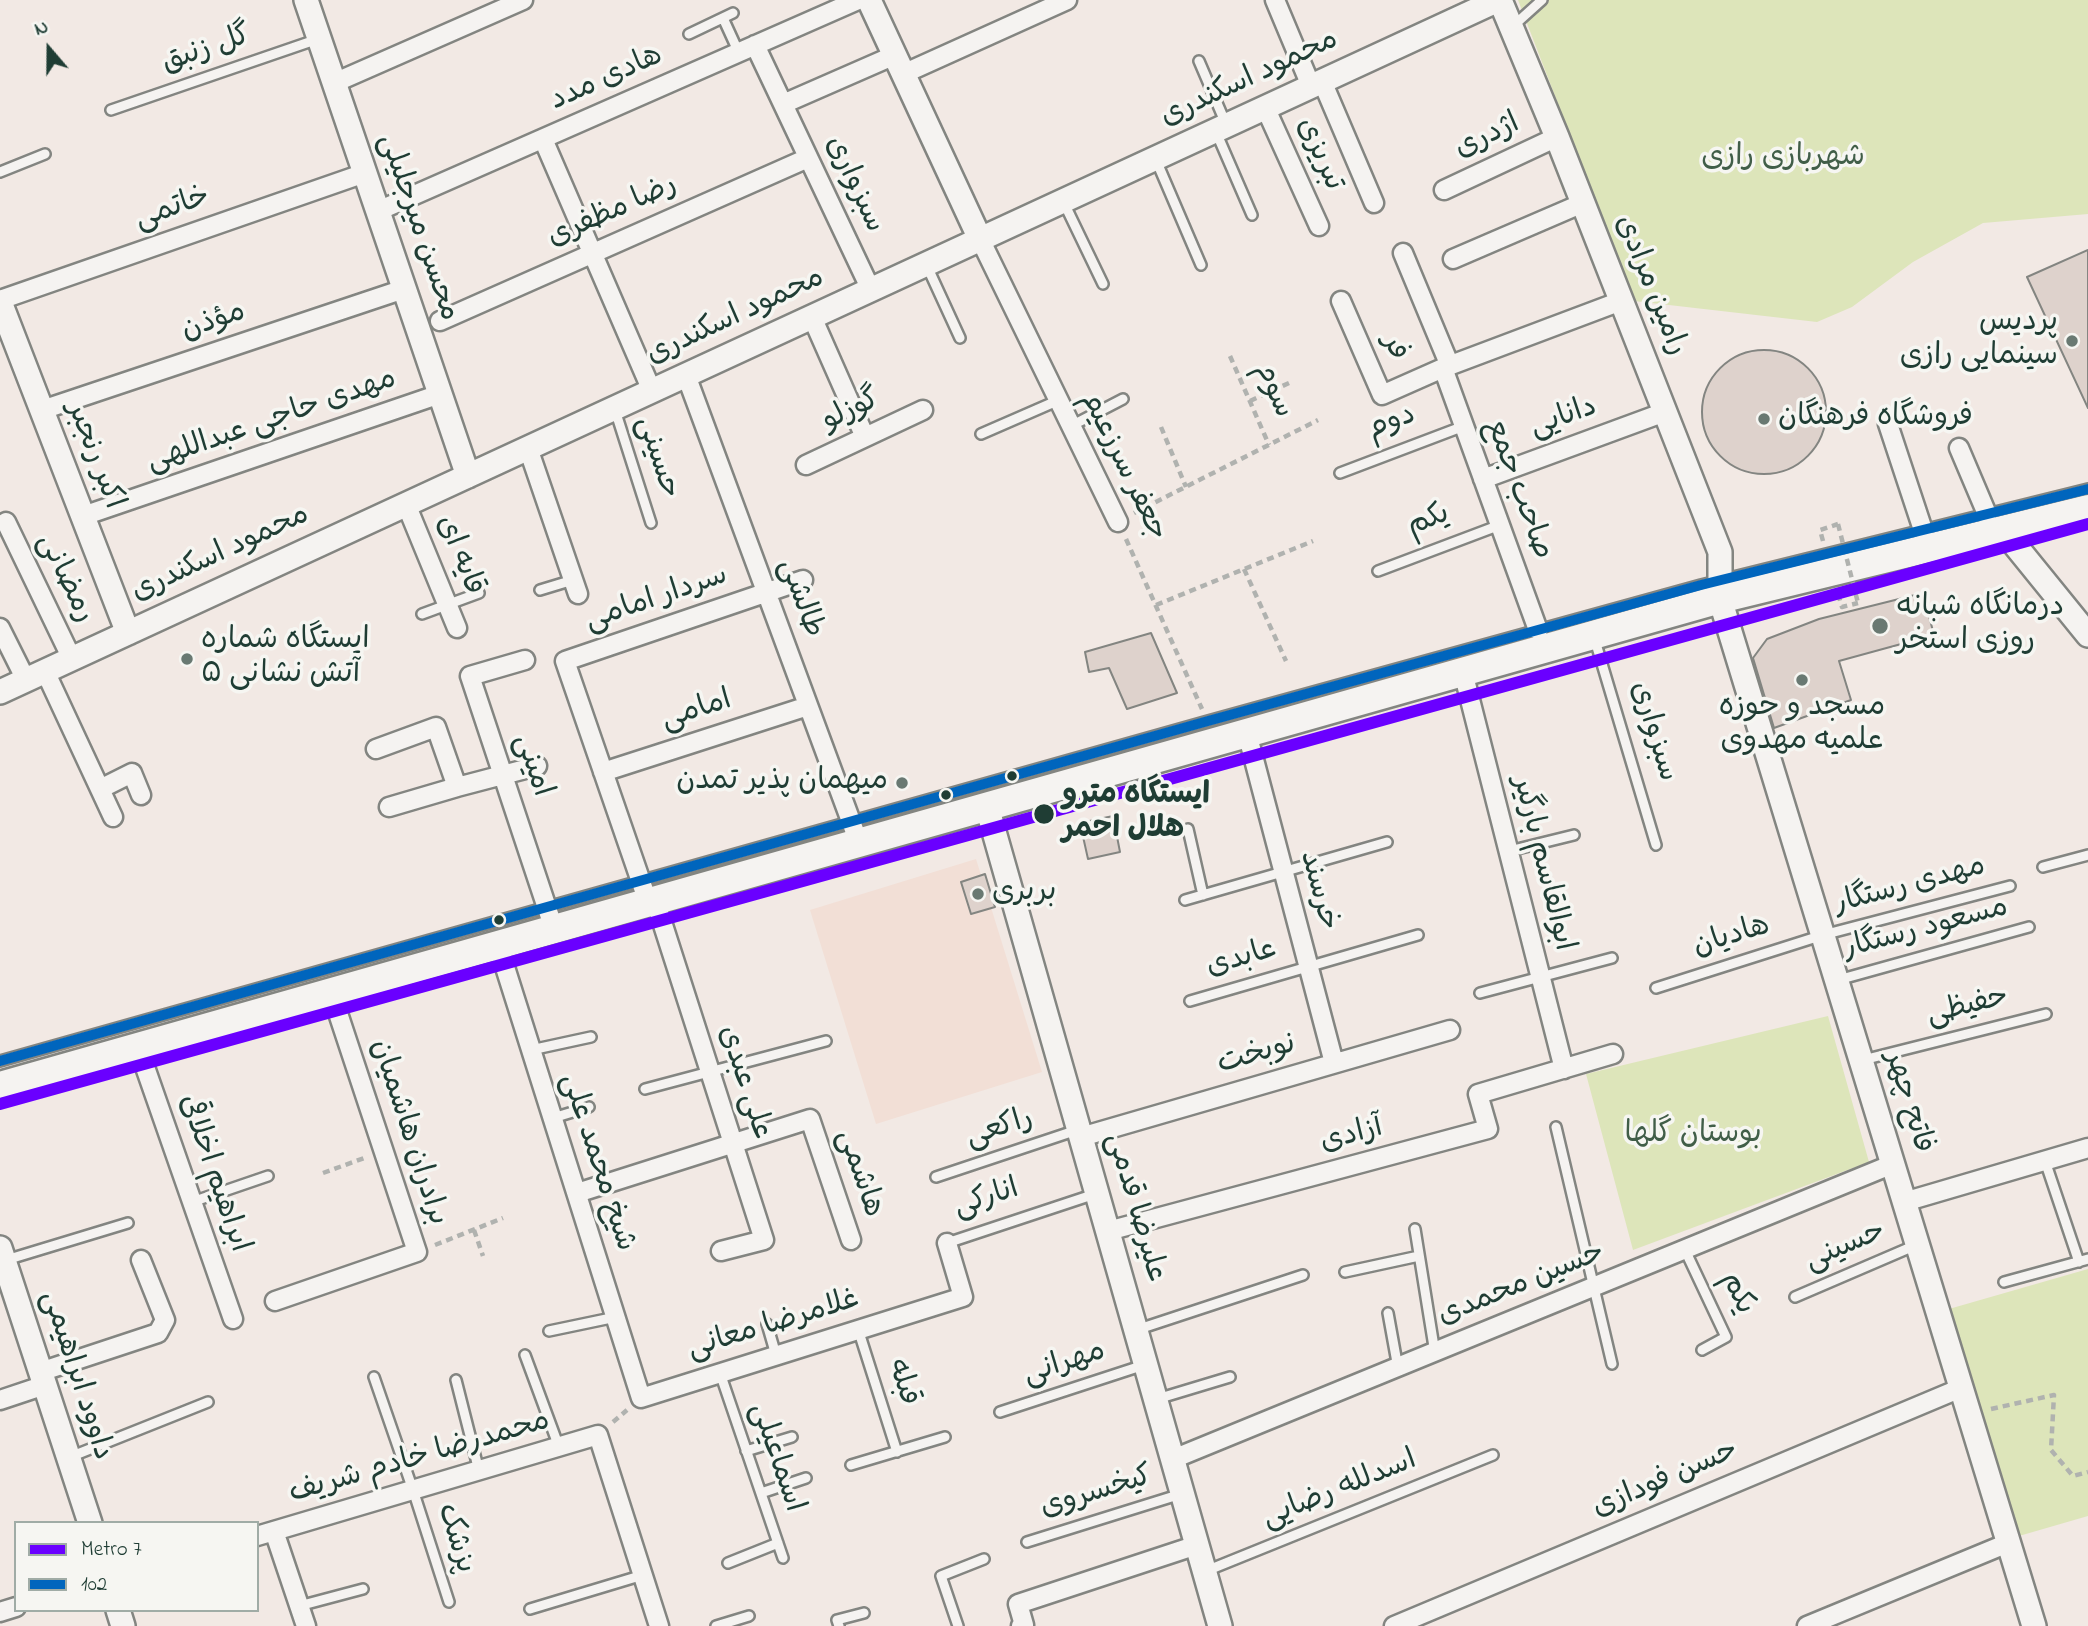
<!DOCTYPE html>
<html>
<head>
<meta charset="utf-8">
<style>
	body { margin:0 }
	#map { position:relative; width:2088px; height:1626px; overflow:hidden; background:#f2e9e4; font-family:"Indie Flower",sans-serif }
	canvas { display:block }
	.legend { position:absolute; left:14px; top:1521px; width:245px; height:91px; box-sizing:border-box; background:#f6f6f2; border:2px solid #a0aca6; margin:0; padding:9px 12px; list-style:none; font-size:21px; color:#1f3d34 }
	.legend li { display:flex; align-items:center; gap:14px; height:35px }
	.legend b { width:35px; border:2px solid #a0aca6 }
	.north { position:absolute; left:14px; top:14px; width:70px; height:70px; -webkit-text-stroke:5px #f6f6f2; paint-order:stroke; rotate:340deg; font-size:19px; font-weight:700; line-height:28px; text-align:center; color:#1f3d34 }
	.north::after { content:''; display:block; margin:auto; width:24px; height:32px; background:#1f3d34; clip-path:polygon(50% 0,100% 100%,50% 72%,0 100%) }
</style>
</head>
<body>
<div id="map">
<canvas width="2088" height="1626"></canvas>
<ul class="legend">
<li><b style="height:9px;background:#6a00ff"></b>Metro 7</li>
<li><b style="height:9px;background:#0065bd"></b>102</li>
</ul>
<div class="north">N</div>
</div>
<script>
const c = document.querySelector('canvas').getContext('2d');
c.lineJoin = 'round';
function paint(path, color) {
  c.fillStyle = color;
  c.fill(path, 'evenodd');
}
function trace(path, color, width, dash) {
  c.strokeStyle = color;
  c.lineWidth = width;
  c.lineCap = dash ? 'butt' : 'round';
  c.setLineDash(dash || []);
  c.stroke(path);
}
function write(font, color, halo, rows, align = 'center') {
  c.font = font + ' "Indie Flower","Playpen Sans Arabic",sans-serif';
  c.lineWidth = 7;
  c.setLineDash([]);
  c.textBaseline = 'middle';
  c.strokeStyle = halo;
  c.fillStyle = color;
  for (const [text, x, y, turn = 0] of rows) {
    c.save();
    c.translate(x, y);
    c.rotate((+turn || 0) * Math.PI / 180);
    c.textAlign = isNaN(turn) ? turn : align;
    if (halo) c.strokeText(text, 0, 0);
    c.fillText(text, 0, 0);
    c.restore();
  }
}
const built = new Path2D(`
	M976 859 1042 1072 876 1124 810 910Z`);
const green = new Path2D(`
	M1518 0H2088V214L1983 223 1913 262 1852 307 1817 322 1634 301Z
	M1828 1016 1869 1162 1633 1250 1586 1074Z
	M2088 1269V1516L2019 1536 1942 1311Z`);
const building = new Path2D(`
	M2088 250V408L2027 277Z
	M1702 412a62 62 0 1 1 124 0a62 62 0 1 1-124 0Z
	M1923 593 1934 635 1839 661 1851 700 1774 728 1753 658 1767 639 1819 619Z
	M1151 633 1177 693 1127 709 1109 668 1089 672 1085 652Z
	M1113 816 1120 852 1088 859 1080 823Z
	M985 874 995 907 971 914 961 882Z`);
const path = new Path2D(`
	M1230 356 1269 445
	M1250 401 1289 383
	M1161 427 1186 487
	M1134 513 1318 420
	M1126 539 1202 709
	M1823 541 1820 530 1838 524
	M1244 569 1286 661
	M1838 594 1842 607 1858 603
	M1156 605 1313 541
	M323 1173 367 1157
	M474 1230 483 1256
	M435 1245 503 1218
	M1991 1409 2054 1395 2051 1450 2073 1476 2088 1472
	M613 1422 627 1410`);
const service = new Path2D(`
	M723 18 739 53
	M1512 27 1542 0
	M689 34 733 13
	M1199 61 1226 124
	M111 110 318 39
	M1216 132 1252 215
	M1156 160 1201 265
	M0 172 45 154
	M1064 203 1103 284
	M926 264 960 338
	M615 410 651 523
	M1071 426 1123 399
	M981 434 1059 400
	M1340 473 1464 426
	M1378 571 1500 525
	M540 590 573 580
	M422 614 479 593
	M1594 637 1656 845
	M1188 829 1203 895
	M1509 851 1574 835
	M2043 867 2088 855
	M1185 900 1387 842
	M1838 980 2029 927
	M1656 988 1823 935 2010 886
	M1480 993 1612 958
	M1190 1001 1418 935
	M531 1050 591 1037
	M1863 1060 2046 1014
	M0 1061 1208 721 1701 585 2088 489
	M645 1089 826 1041
	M553 1118 589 1107
	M1556 1127 1612 1364
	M2045 1161 2079 1262
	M936 1177 1077 1130
	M192 1202 268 1176
	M1415 1229 1435 1353
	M947 1243 1095 1194
	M1685 1250 1726 1337 1702 1350
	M6 1260 128 1223
	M1345 1272 1419 1256
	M2004 1282 2088 1259
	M1795 1297 1916 1245
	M1388 1313 1398 1368
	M767 1324 776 1355
	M858 1329 897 1452
	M1136 1330 1303 1275
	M549 1331 616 1317
	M525 1355 559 1447
	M720 1373 783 1558
	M374 1377 413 1490 449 1602
	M456 1380 479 1471
	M1157 1399 1230 1377
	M1000 1412 1144 1365
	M746 1451 792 1437
	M70 1457 208 1402
	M851 1465 945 1437
	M761 1493 806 1478
	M1027 1542 1181 1494
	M728 1563 778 1543
	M1206 1571 1493 1455
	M299 1606 363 1589
	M530 1609 643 1575
	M716 1626 749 1616
	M839 1626 837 1620 864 1613
	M958 1626 941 1576 984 1559`);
const minor = new Path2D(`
	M1275 0 1311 86
	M755 45 871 290
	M903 74 1067 0
	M1322 81 1374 203
	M334 83 523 0
	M783 104 895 55
	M1265 107 1319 226
	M543 139 652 391
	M1444 190 1557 137
	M378 211 858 0
	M980 239 1118 522
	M1403 253 1450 366
	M1453 259 1583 203
	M0 300 365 173
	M1341 301 1382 395 1443 368 1621 301
	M812 317 865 437
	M440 321 808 158
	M1443 368 1538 630
	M686 375 859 843
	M42 410 404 289
	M1888 424 1923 530
	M528 448 578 594
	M1959 448 1987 514
	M806 465 923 410
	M1483 479 1665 412
	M406 504 457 628
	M83 516 440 394
	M6 522 72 659
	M0 628 26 680
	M525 660 470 676 554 929
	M45 671 113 817
	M1463 672 1564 1069
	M1247 733 1334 1063
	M376 749 436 727 457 787 537 766
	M603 772 808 706
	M100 789 132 773 141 795
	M389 807 457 787
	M655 900 764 1240 721 1251
	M648 902 565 661 803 580
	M498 945 641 1398 963 1297 947 1243
	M138 1047 233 1319
	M1081 1137 1450 1030
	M577 1193 810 1119 851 1240
	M1904 1202 2088 1148
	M1108 1231 1488 1129 1478 1094 1613 1054
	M275 1301 417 1252 331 992
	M40 1372 158 1333 165 1320 141 1260
	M0 1400 45 1385
	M1173 1459 1893 1164
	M274 1531 306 1626
	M257 1536 598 1435 659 1626
	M0 1612 16 1607
	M1021 1626 1024 1625 1018 1604 1197 1545
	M1394 1626 1961 1388
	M1807 1626 2008 1543`);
const tertiary = new Path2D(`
	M306 0 468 476
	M869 0 980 239
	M1500 0 1557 137 1720 552V599L2034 1626
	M0 302 128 633
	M2002 529 2088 635
	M0 692 1498 0
	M987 807 1220 1626
	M0 1248 90 1523
	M118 1610 123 1626`);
const primary = new Path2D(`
	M0 1086 1720 599 2088 509`);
const pathBridge = new Path2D(`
	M1838 524 1858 603`);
const bus1 = new Path2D(`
	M0 1061 1208 721 1701 585 2088 489`);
const metro1 = new Path2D(`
	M0 1104 2088 524`);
const markers = [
	[2072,341,7,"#697972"],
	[1764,419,7,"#697972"],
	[1880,626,9,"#697972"],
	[187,659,7,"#697972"],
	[1802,680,7,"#697972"],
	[1012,776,6,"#1f3d34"],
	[902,783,7,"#697972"],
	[946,795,6,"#1f3d34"],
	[1044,814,11,"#1f3d34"],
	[978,894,7,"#697972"],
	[499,920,6,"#1f3d34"]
];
const streetNames = [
	["گل زنبق",207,51,-19],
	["هادی مدد",607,80,-24],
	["محمود اسکندری",1250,80,-25],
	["اژدری",1488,138,-25],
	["تبریزی",1318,155,66],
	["سبزواری",853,185,65],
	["خاتمی",173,210,-19],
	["رضا مظفری",613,213,-24],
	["محسن میرجلیلی",417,228,71],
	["رامین مرادی",1649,286,68],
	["محمود اسکندری",736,318,-25],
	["مؤذن",214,323,-19],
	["فر",1393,348,67],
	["سوم",1272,391,66],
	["گوزلو",852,412,-25],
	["دانایی",1564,419,-20],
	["مهدی حاجی عبداللهی",272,422,-19],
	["دوم",1392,424,-21],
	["اکبر رنجبر",93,456,69],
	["حسینی",656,458,72],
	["جعفر سرزعیم",1122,467,64],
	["صاحب جمع",1517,490,70],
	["یکم",1429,522,-21],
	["محمود اسکندری",221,555,-25],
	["قایه ای",458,556,68],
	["رمضانی",64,579,64],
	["طالشی",799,599,70],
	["سردار امامی",657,600,-19],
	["امامی",697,712,-18],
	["سبزواری",1652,732,73],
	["امینی",531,766,71],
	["ابوالقاسم بارگیر",1541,864,76],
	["مهدی رستگار",1910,887,-15],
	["خرسند",1317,891,75],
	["مسعود رستگار",1926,930,-15],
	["هادیان",1732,938,-17],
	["عابدی",1242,960,-16],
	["حفیظی",1968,1008,-14],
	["نوبخت",1257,1056,-16],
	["علی عبدی",743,1083,72],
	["فاتح چهر",1907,1103,73],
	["راکعی",1000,1130,-18],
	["برادران هاشمیان",407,1133,72],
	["آزادی",1352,1137,-15],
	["شیخ محمد علی",596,1163,72],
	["ابراهیم اخلاقی",212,1174,71],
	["هاشمی",858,1174,71],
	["انارکی",987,1200,-18],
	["علیرضا قدمی",1134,1208,74],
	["حسینی",1846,1248,-23],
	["حسین محمدی",1522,1286,-22],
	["یکم",1736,1294,66],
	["غلامرضا معانی",774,1326,-17],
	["مهرانی",1065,1365,-18],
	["داوود ابراهیمی",75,1376,72],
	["قبله",901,1383,72],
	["اسماعیلی",775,1458,71],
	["محمدرضا خادم شریف",420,1459,-16],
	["حسن فودازی",1666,1481,-23],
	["اسدلله رضایی",1340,1491,-22],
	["کیخسروی",1097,1494,-17],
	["پزشک",454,1539,73]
];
const parkNames = [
	["شهربازی رازی",1783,159],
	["بوستان گلها",1693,1136]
];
const poiNames = [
	["پردیس",2058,324,"right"],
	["سینمایی رازی",2058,358,"right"],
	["فروشگاه فرهنگان",1778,419],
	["درمانگاه شبانه",1896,609],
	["روزی استخر",1896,643],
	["ایستگاه شماره",201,642],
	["۵ آتش نشانی",201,676],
	["مسجد و حوزه",1802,709,"center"],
	["علمیه مهدوی",1802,743,"center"],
	["میهمان پذیر تمدن",888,783,"right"],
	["بربری",992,894]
];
const stopNames = [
	["ایستگاه مترو",1062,797],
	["هلال احمر",1062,831]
];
paint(built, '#f2dfd6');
paint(green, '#dde5ba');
paint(building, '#ded2cc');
trace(building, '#838581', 2);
trace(service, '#838581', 14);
trace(minor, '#838581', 23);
trace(tertiary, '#838581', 28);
trace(primary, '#838581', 33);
trace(path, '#b0b2af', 4.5, [7, 5]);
trace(service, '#f5f3f1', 9);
trace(minor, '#f5f3f1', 18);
trace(tertiary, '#f5f3f1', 23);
trace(primary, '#f5f3f1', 28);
trace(pathBridge, '#b0b2af', 4.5, [7, 5]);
trace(bus1, '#0065bd', 10);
trace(metro1, '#6a00ff', 12);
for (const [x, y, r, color] of markers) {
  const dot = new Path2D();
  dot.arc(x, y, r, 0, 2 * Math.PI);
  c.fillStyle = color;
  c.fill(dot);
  trace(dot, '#f6f6f2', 2.5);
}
write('30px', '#1f3d34', '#f6f6f2', streetNames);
write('30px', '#415e48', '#f6f6f2', parkNames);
write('30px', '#1f3d34', '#f6f6f2', poiNames, 'left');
write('bold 30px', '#1f3d34', '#f6f6f2', stopNames, 'left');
</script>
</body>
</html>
